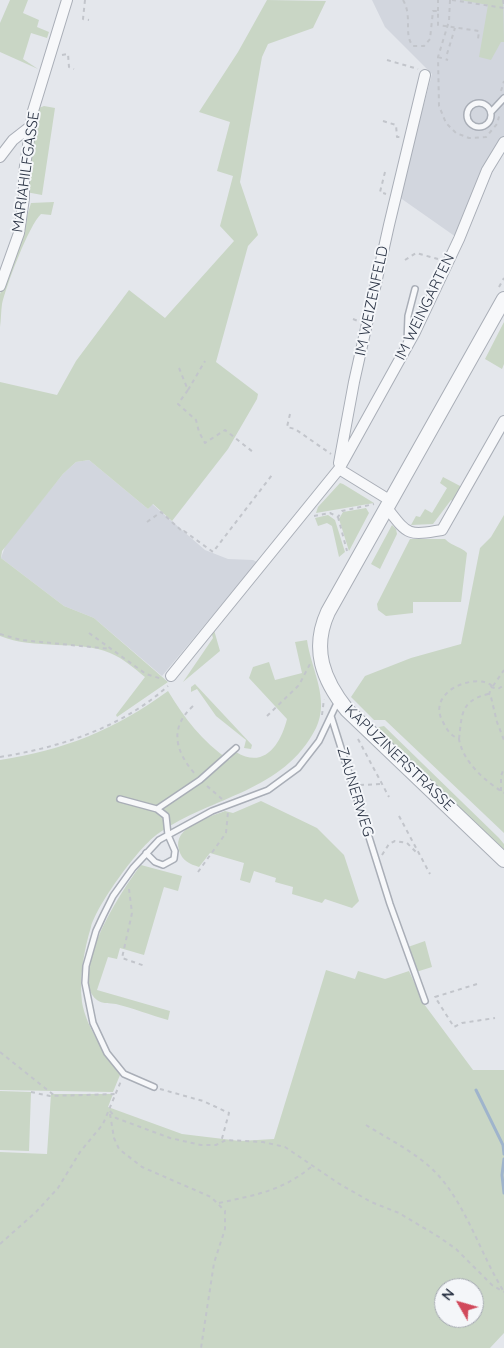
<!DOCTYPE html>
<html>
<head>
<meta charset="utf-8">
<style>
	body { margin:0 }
	#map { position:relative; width:504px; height:1348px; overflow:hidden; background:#e4e7ec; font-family:Quicksand,sans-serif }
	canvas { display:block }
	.north { position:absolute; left:434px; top:1278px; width:50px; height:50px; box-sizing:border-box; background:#f4f6f9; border:1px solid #a4a8b1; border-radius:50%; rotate:308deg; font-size:14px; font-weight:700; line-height:20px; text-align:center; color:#2b3445 }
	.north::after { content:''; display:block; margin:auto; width:18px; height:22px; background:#d1495b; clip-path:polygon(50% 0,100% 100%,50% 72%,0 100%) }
</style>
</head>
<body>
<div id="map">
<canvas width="504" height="1348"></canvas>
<div class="north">N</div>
</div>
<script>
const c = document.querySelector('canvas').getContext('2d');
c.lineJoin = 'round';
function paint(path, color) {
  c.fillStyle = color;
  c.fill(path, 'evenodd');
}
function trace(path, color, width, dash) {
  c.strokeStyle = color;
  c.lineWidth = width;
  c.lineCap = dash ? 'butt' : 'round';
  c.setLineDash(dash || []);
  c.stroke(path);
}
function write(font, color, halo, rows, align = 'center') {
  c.font = font + ' Quicksand,sans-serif';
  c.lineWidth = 4;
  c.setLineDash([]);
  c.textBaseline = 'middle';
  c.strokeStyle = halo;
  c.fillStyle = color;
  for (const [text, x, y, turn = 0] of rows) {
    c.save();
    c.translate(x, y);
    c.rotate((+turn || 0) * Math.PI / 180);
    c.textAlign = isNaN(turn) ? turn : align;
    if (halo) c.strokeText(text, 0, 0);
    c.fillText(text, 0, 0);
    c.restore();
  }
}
const built = new Path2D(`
	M372 0H504V138L456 237 399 197 432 74 385 27Z
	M89 460 148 509 152 504 205 550 228 559 253 560 257 562 162 676 94 618 64 606 1 558 6 544 63 474 76 462Z`);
const green = new Path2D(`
	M10 0H28L23 13 39 20 37 27 49 32 47 38 31 33 23 59 38 69 0 52V23Z
	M267 0 326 1 313 28 268 44 262 57 240 182 258 235 248 246 216 362 258 394 257 399 228 449 172 521 153 504 148 509 89 460 76 462 63 474 2 551 1 558 64 606 94 618 168 682 117 717 116 715 145 677C135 669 123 658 110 653 80 640 34 650 0 636V382L57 395 76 361 129 290 165 318 234 241 220 226 233 176 217 171 230 122 199 112 238 52Z
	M460 0H503L504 42H501L491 60 479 57 488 5Z
	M44 106 55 108 42 195 26 192 34 127 39 108Z
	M54 202 51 215 41 214C29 225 6 286 2 304 1 311 1 320 0 327V294L16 253 31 203Z
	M504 322V364L502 369 485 359Z
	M443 477 462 487 454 502 451 500 433 524 411 525 416 516 420 517 425 509 432 513 447 488 440 483Z
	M340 483 343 484 374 503 316 513 318 507Z
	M366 508 369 513 349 551 339 519 343 512Z
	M328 515 335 520 345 552 339 557 332 526 327 523 318 526 315 518Z
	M504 515V833L385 720H374L351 697 365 676 411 658 461 644 480 548 491 537Z
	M392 525 396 529 397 534 380 569 371 564Z
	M410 539H445C453 547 462 547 467 553L461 602H413V613L386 616 378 610 377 604Z
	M214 630 220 651 183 682 213 638 211 631Z
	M307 640C311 669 330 699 316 728 284 792 212 796 159 833 139 846 97 905 91 927 84 950 79 978 82 1002 86 1027 106 1055 120 1075L113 1092 0 1090V760C64 750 115 730 168 691 185 719 202 741 229 760L236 752C265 770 281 743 287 719L249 678 253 667 269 662 275 680 302 673 295 642Z
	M195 684 252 745 251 749 244 748 246 740 216 716 197 689 191 692V687Z
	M384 726 499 838 504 844V851L374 728Z
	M261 801 317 828 344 855 359 901 352 908 325 899 322 903 292 894 293 887 275 882 276 878 254 871 250 883 240 880 244 863 210 853 199 867C190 864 182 861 179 850 172 827 209 817 225 811L233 813Z
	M141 865 182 876 178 891 164 887 144 955 120 948 117 959 108 957 97 990 170 1011 168 1020C150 1015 133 1008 116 1004 110 1003 102 1004 97 1000 66 975 123 888 141 865Z
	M425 941 432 967 416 972 408 947Z
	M326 970 355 979 358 971 385 979 409 971 424 1004 473 1070H504V1333L490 1348H0V1152L47 1154 51 1094H113L108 1107 182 1134 240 1141 274 1139ZM444 1288H474V1318H444Z
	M0 1091 31 1092 29 1151 0 1150Z`);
const stream = new Path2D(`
	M476 1090 503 1145 504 1154
	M504 1159 502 1175 504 1193`);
const path = new Path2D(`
	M85 0 83 19 89 20
	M403 0C413 17 403 34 413 46H424L430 39 433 11H438V25L479 31 478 39
	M450 0 449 21 438 57 439 106 446 123 456 133 469 138 486 137 497 124 500 113
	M452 0 504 8
	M503 0 504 7
	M438 11V0
	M447 54 455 28
	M62 55 68 54 69 67 74 69
	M438 57 448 60
	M387 60 418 69
	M501 91 504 81
	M383 121 396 125 397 137H400
	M385 172 380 192 386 194
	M405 260 416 253 438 259
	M499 287 504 278
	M353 319 358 321
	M179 368 188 390 178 404 196 420 199 432 205 443 225 430 253 452
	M188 390 205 361
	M290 414 287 427 295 429 331 454
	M314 516 330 513 338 517 342 511 374 504
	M338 517 347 551
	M147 522 161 512 183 532 184 531 213 552 272 475
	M89 633 146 674 162 679
	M0 634 21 640 111 649
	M492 686C477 672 425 691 443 722 447 730 450 735 459 739 463 762 485 781 504 793
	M493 686 504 670
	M489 695 491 687 498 689 504 685
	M193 706C169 728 175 751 195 774
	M322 715 324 699
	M267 716 299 685 310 664
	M358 739 389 797
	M459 739C462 715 460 701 488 694L491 697 497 722 504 740
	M0 757C61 747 121 728 168 686
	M360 785 382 784
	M207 786 222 799
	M501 791V776L504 768
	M399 816 430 874
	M382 855 389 844 395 841 407 843 418 854
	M198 872 226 833 228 812
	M129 889 132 913 122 958 145 966
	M477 984 435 997 454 1027 462 1023 495 1018
	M0 1052 55 1096
	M160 1089 203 1101 229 1113 221 1142
	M31 1092 50 1096 116 1094
	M110 1111 116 1118 170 1138 201 1145H216L226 1140 263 1142 285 1147 338 1183 371 1202 399 1213 439 1237 456 1249 492 1285 504 1292
	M110 1114 114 1138 119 1149 142 1167 211 1197 225 1211V1229L214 1263 201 1348
	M366 1125C390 1140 419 1154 438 1175 467 1207 481 1255 504 1292
	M219 1203C255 1195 282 1191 311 1167
	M0 1244 36 1212 58 1188 80 1152 103 1124 121 1081`);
const service = new Path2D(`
	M467 115a12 12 0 1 1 24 0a12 12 0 1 1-24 0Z
	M491 112 504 98
	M407 342 408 316 415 289
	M331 716 390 904 425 1001
	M120 799 157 809 166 816 168 835 175 851 174 859 163 865 155 862 146 853
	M157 809 200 780 236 748
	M154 1087 124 1074 107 1053 93 1023 85 983 86 966 96 931 103 916 113 896 133 868 159 840 212 811 268 790 298 768 319 741 338 701`);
const minor = new Path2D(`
	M0 157 13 140 31 126
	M0 286 19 233 24 198V173L33 111 67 0
	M339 463 354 382 389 225 425 75
	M339 469 391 501
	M387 508C408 535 407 536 442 530L504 421
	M171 676 339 469 415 332 459 239 487 170 504 142`);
const tertiary = new Path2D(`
	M504 299 328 612C311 649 323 680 347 710L504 860`);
const streetNames = [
	["MARIAHILFGASSE",26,172,-82],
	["IM WEIZENFELD",372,301,-78],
	["IM WEINGARTEN",425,307,-64],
	["KAPUZINERSTRASSE",399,758,44],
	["ZAUNERWEG",355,792,73]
];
paint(built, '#d2d6de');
paint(green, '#c9d6c5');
trace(stream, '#9fb4cc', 3);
trace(service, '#a9aeb7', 8);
trace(minor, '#a9aeb7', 12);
trace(tertiary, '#a9aeb7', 16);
trace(path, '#c2c5cb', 2, [4, 4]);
trace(service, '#f7f8fa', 5);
trace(minor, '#f7f8fa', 10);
trace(tertiary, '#f7f8fa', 14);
write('15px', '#2b3445', '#f4f6f9', streetNames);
</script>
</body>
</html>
